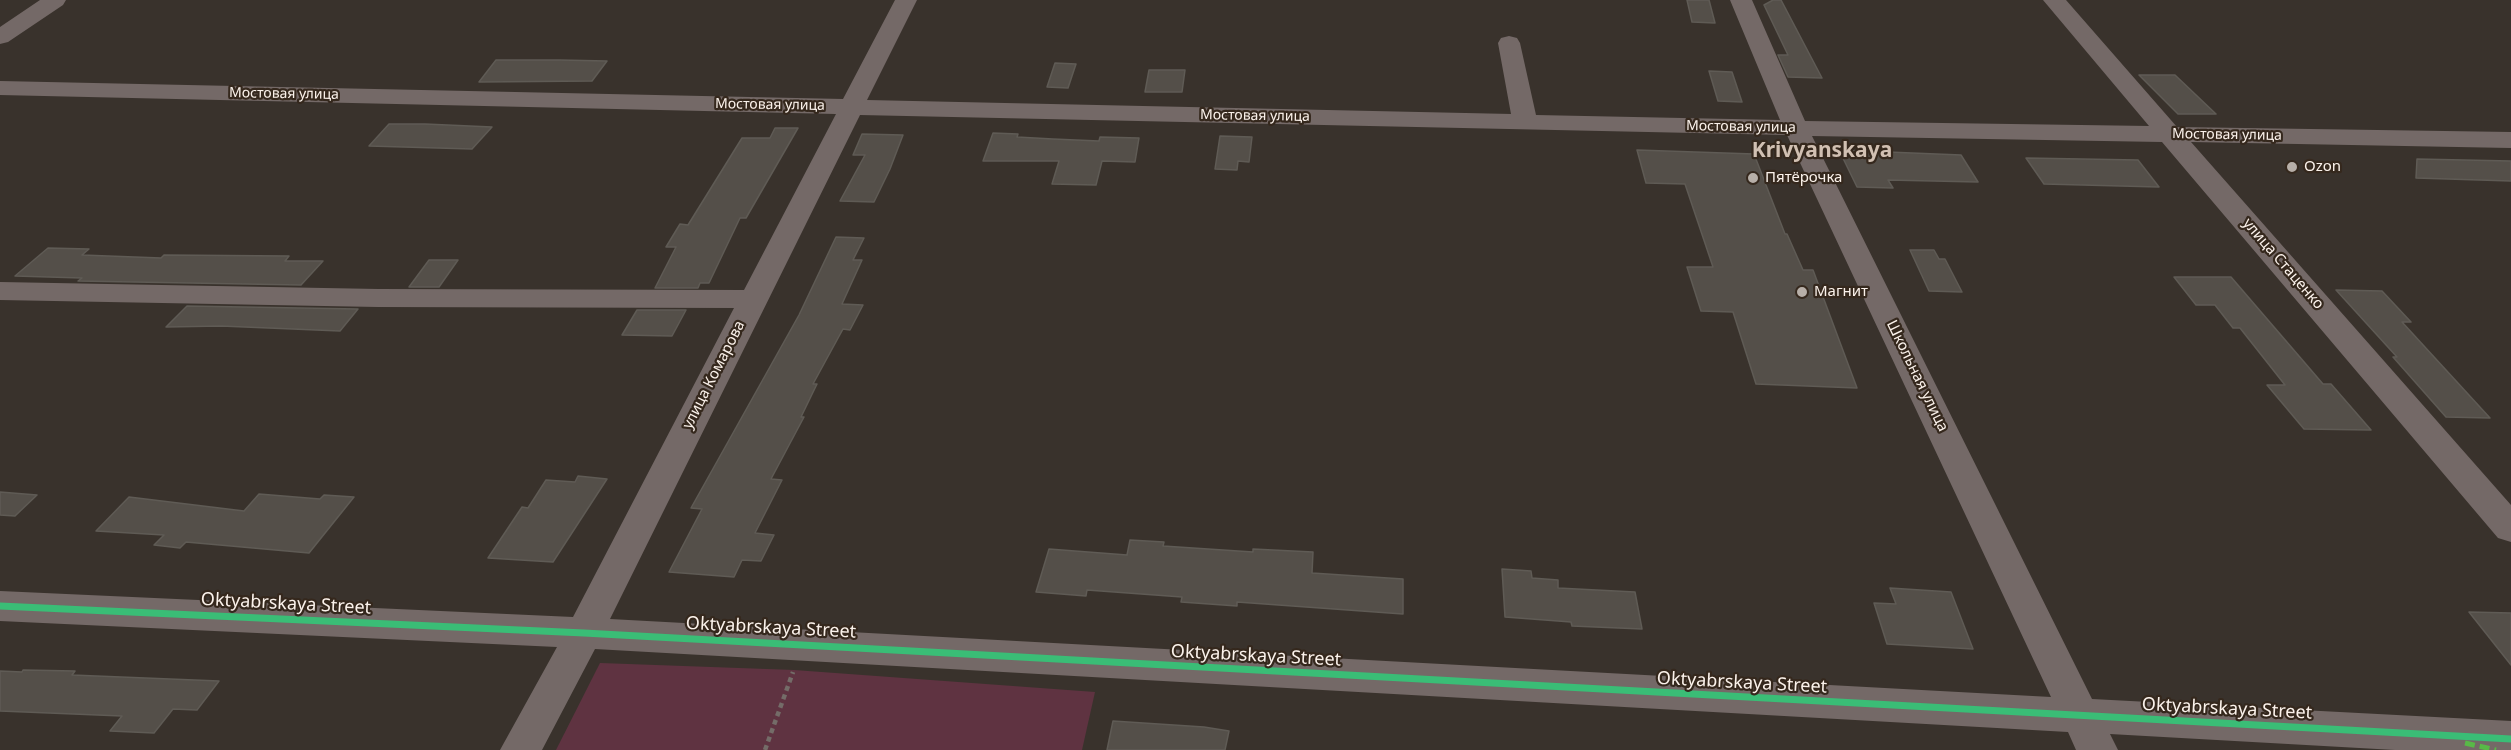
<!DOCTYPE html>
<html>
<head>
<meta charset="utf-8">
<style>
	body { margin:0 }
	canvas { display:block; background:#39322c }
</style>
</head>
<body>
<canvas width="2511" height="750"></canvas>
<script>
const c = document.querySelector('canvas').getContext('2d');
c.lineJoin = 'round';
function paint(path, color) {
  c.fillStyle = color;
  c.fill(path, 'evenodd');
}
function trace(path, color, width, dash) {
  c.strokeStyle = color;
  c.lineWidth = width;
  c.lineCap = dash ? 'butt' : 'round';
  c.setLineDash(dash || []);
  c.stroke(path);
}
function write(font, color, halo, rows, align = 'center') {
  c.font = font + ' "Noto Sans",sans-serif';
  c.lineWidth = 4.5;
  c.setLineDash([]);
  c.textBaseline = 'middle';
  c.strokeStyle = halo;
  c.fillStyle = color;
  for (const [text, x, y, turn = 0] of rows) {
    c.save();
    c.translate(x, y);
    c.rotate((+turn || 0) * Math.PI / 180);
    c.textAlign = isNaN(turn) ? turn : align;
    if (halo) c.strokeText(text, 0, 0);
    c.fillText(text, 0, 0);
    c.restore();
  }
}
const green = new Path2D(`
	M600 663 794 670 1095 692 1082 750H556Z`);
const building = new Path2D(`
	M1687 0H1709L1715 23 1692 22Z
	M1773 0H1781L1822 78 1788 77 1778 55H1788L1764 5Z
	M496 60H559L607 61 592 81 479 82Z
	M1055 63 1076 64 1068 88 1047 87Z
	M1149 70H1185L1182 92H1145Z
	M1709 71 1732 72 1742 102 1718 101Z
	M2139 75H2175L2216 114H2178Z
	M389 124H425L492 127 472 149 369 146Z
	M775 128H798L746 218H740L709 283H700L698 288H655L676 247H666L680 224 688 225 742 138H770Z
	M993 133 1018 134 1017 137 1053 139 1099 141 1100 137 1139 138 1135 162 1102 161 1096 185 1052 184 1059 161H983Z
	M862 134 903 135 890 169 874 202 840 201 865 155H853Z
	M1220 136 1252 137 1249 162 1238 161 1237 170 1215 169Z
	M1637 150 1754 154 1785 234H1787L1803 270H1813L1857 388 1756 384 1733 312 1701 311 1687 267H1713L1685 184 1646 183Z
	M1839 150 1961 155 1978 182 1888 180 1893 188 1857 187Z
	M2026 158 2138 160 2159 187 2044 184Z
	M2417 159 2511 161V181L2416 178Z
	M836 237 864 238 853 260H862L842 304 863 305 850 330 843 329 813 384H817L801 417H804L771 479 782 480 755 533 774 535 761 561 742 560 734 577 669 572 702 509 691 508 799 315Z
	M48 248 89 249 82 255 161 258 164 255 289 256 285 261H323L301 285 78 281 82 278 15 276Z
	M1910 250H1934L1939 259H1945L1962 292 1929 291Z
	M429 260H458L439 287H409Z
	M2174 277H2231L2323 384H2331L2371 430 2304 429 2267 385H2285L2240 328H2233L2215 305H2196Z
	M2336 290 2382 291 2411 322H2402L2490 418 2446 417 2393 357H2397Z
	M187 306 358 309 340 331 221 326 166 327Z
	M637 310H686L672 336 622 335Z
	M578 476 607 479 553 562 488 558 522 507 528 508 546 480 575 482Z
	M0 492 37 495 15 516 0 515Z
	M259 494 320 499 324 495 354 497 309 553 186 542 180 548 154 545 164 535 96 531 129 497 244 511Z
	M1130 540 1164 542 1163 546 1253 552V549L1313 552 1312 573 1403 579V614L1237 602V606L1181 602 1182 597 1087 590 1086 596 1036 592 1049 549 1127 555Z
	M1502 569 1531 571 1532 578 1558 580V588L1635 592 1642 629 1572 626 1571 622 1505 617Z
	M1890 588 1951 592 1973 649 1887 644 1874 603 1896 604Z
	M2469 612 2511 613V665Z
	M23 670 75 671 72 675 219 681 197 710 173 709 154 733 110 731 122 716 0 711V671L22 672Z
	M1113 721 1204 727 1229 731 1225 750H1107Z`);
const path = new Path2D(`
	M765 750 793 672`);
const minor = new Path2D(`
	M40 0H66L63 5 8 42 0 44V27Z
	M895 0H917L867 100 1511 114 1498 43 1501 38 1509 36 1517 38 1520 43 1536 115 1780 120 1730 0H1752L1805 121 2149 126 2043 0H2066L2177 127 2511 132V148L2191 142 2511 505V542L2498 538 2162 142 1812 136 2092 699 2511 721V750H2395L2110 734 2118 750H2076L2068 732 595 649 542 750H500L557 647 0 621V591L573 617 734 308 378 307 0 300V282L378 289 744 290 836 114 0 95V81L843 99ZM860 115 1787 135 2051 697 610 619Z`);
const quiet = new Path2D(`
	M2465 743 2496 750`);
const cycleway = new Path2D(`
	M0 606 584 633 2511 739`);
const markers = [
	[2292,167,6,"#b7afa8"],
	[1753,178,6,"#b7afa8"],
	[1802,292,6,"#b7afa8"]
];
const farStreetnames = [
	["Мостовая улица",284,94,1],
	["Мостовая улица",770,105,1],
	["Мостовая улица",1255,116,1],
	["Мостовая улица",1741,127,1],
	["Мостовая улица",2227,135,1]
];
const poiNames = [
	["Ozon",2304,167],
	["Пятёрочка",1765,178],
	["Магнит",1814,292]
];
const streetNames = [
	["улица Стаценко",2283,264,49],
	["улица Комарова",714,375,-63],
	["Школьная улица",1917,376,64]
];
const nearStreetnames = [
	["Oktyabrskaya Street",286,604,3],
	["Oktyabrskaya Street",771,628,3],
	["Oktyabrskaya Street",1256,656,3],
	["Oktyabrskaya Street",1742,683,3],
	["Oktyabrskaya Street",2227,709,3]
];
const districtNames = [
	["Krivyanskaya",1822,151]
];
paint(green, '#5f3341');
paint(building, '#544f49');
trace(building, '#5f5b55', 1.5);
trace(path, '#746c68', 4.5, [5, 4]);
paint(minor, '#746967');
trace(quiet, '#58b947', 5, [10, 5]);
trace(cycleway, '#3abd76', 7);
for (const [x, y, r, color] of markers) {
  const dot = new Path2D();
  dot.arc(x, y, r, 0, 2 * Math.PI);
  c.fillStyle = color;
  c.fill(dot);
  trace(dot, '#35281d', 2);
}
write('14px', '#fbf2eb', '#35281d', farStreetnames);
write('15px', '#fbf2eb', '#35281d', poiNames, 'left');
write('15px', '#fbf2eb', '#35281d', streetNames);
write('18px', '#fbf2eb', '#35281d', nearStreetnames);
write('bold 21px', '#d1c0b2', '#35281d', districtNames);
</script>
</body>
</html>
